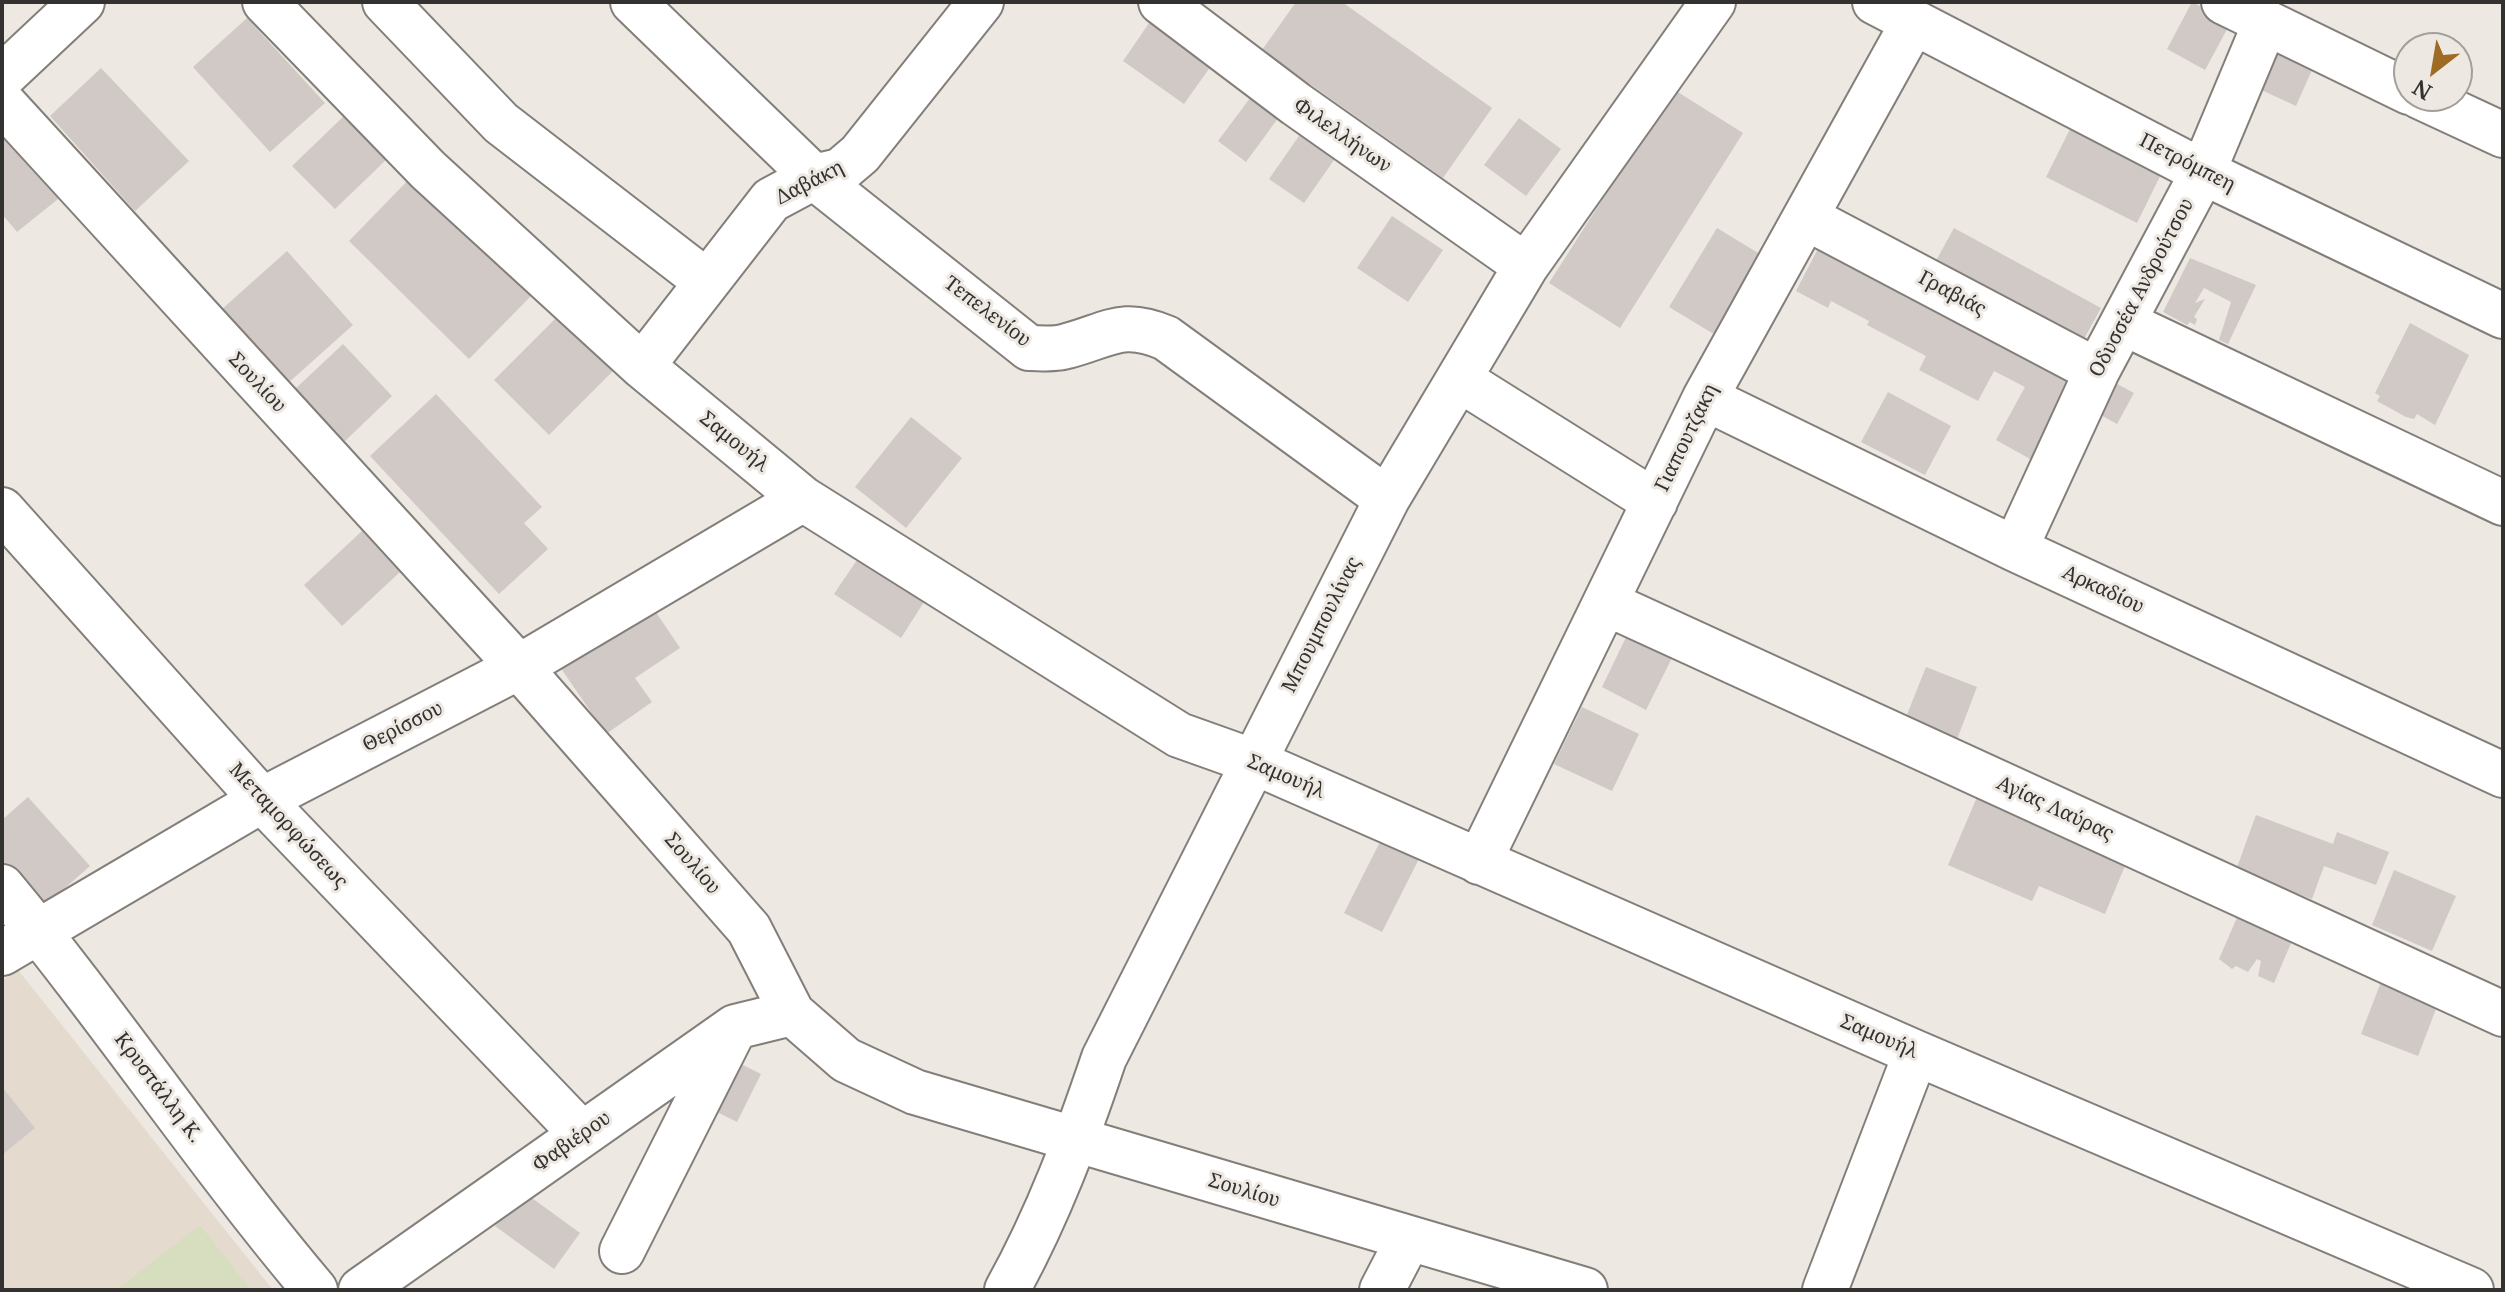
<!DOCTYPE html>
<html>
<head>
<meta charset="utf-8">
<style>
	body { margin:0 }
	#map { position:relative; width:2505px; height:1292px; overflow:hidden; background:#ede8e2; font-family:"Noto Serif",serif }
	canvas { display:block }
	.frame { position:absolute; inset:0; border:4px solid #343230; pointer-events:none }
	.north { position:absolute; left:2393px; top:32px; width:80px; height:80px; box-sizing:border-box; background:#ede8e2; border:2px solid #a39f9b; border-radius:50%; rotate:211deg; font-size:22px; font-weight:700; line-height:32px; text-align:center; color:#343230 }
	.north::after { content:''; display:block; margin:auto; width:28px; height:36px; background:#9f6a23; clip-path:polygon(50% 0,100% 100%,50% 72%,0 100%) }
</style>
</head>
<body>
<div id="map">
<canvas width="2505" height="1292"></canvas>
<div class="frame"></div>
<div class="north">N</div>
</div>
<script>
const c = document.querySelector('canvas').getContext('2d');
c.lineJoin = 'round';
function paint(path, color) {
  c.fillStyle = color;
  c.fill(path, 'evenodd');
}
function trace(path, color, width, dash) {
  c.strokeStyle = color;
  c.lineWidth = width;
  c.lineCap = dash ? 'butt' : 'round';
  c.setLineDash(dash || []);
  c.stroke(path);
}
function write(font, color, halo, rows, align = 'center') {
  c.font = font + ' "Noto Serif",serif';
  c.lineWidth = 6;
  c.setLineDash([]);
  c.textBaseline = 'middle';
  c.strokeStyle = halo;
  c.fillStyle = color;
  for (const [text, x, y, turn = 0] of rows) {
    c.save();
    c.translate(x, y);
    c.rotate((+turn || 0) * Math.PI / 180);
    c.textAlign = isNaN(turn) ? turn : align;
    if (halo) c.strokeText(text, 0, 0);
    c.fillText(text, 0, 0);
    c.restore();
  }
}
const built = new Path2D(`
	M18 970 273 1290H2V980Z`);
const green = new Path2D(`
	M200 1225 251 1290H116Z`);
const building = new Path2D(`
	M1296 2H1342L1492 108 1443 178 1262 50Z
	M2192 2 2231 22 2205 70 2167 49Z
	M1156 13 1218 56 1184 104 1123 61Z
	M247 18 325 103 270 152 193 67Z
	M2281 37 2319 54 2296 106 2257 88Z
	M101 68 189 161 135 211 50 116Z
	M1259 86 1287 106 1246 162 1218 141Z
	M1673 89 1743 133 1620 328 1549 283Z
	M2079 111 2170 156 2137 223 2046 177Z
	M345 115 387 159 335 209 292 166Z
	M1519 118 1561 149 1526 196 1484 165Z
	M2 121 63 195 17 232 2 214Z
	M1308 123 1343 147 1304 203 1269 179Z
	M416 172 537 290 469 359 349 241Z
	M1392 216 1443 250 1408 302 1357 268Z
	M1717 228 1763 256 1722 339 1669 307Z
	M1954 228 2101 308 2079 348 1932 268Z
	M1824 237 2078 374 2032 460 1996 440 2025 387 1994 371 1978 401 1919 370 1926 356 1867 325 1869 321 1831 301 1828 308 1796 291Z
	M287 251 353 325 287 384 221 310Z
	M2190 258 2256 285 2228 344 2219 340 2231 302 2204 288 2195 303 2205 299 2194 317 2197 319 2195 325 2190 322 2187 325 2163 312Z
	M567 307 622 362 549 435 494 380Z
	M2410 323 2469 355 2435 425 2417 414 2414 419 2406 417 2377 401 2380 396 2375 393Z
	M343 344 392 396 344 442 294 390Z
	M2106 378 2134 393 2117 424 2090 409Z
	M1888 392 1951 426 1925 475 1861 442Z
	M436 394 542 507 524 523 548 549 499 594 370 456Z
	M911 417 962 458 906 528 855 487Z
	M362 531 400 572 342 626 304 585Z
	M863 551 929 594 901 638 834 594Z
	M649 602 680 648 635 678 652 702 606 734 558 664Z
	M1627 635 1672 658 1646 710 1602 687Z
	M1926 667 1977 687 1956 742 1904 722Z
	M1582 707 1639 734 1612 791 1554 764Z
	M28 797 90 866 41 909 2 864V820Z
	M1977 797 2127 861 2105 914 2039 886 2032 901 1948 865Z
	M2256 815 2333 844 2337 832 2389 852 2376 885 2324 866 2312 899 2236 870Z
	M1386 830 1424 849 1382 932 1344 913Z
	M2394 870 2456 896 2432 951 2372 925Z
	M2242 906 2294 936 2274 983 2258 976 2261 961 2257 959 2248 972 2236 966 2232 969 2219 959Z
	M2384 974 2441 996 2418 1056 2361 1034Z
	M729 1058 761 1074 737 1122 705 1106Z
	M2 1087 35 1128 2 1155Z
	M521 1190 580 1233 554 1269 495 1226Z`);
const minor = new Path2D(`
	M265 2 428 170 642 366 803 499 1179 735 1252 761 1916 1053 2471 1290
	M385 2 501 123 707 282
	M633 2 814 177 1029 348C1041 348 1055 350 1067 346 1109 335 1122 319 1166 338L1387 499
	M1161 2 1296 104 1526 266
	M1875 2 2203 172 2503 316
	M2224 2 2409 92
	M2 77 82 2
	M2419 96 2503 135
	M2 102 519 667 749 929 792 1013 846 1060 915 1092 1585 1290
	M1807 218 2097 371
	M2124 323 2503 503
	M642 366 771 200 814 177 840 171 860 154 981 2
	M1459 379 1655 502
	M1705 398 2015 549 2503 775
	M2 510 262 800 582 1134
	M2015 549 2097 371 2203 172 2265 24
	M1606 603 2503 1014
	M1479 862 1705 398 1913 23
	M2 887C111 1018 205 1160 315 1290
	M2 953 262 800 519 667 803 499
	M622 1251 732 1033
	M361 1290 735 1027 792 1013
	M1007 1290C1048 1216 1077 1138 1104 1058L1387 499 1526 266 1713 2
	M1382 1290 1408 1240
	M1825 1290 1916 1053`);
const streetNames = [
	["Φιλελλήνων",1342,136,35],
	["Πετρόμπεη",2187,163,27],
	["Δαβάκη",810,183,-27],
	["Οδυσσέα Ανδρούτσου",2142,288,-62],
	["Γραβιάς",1952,294,28],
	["Τεπελενίου",987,312,37],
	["Σουλίου",257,383,47],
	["Γιαπουτζακη",1687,438,-64],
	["Σαμουήλ",734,442,39],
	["Αρκαδίου",2103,590,25],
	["Μπουμπουλίνας",1322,625,-63],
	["Θερίσσου",403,727,-27],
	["Σαμουήλ",1286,777,23],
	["Αγίας Λαύρας",2055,809,25],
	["Μεταμορφώσεως",288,826,47],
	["Σουλίου",692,864,49],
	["Σαμουήλ",1879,1037,23],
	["Κρυστάλλη Κ.",158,1088,53],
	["Φαβιέρου",572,1142,-35],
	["Σουλίου",1244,1191,17]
];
paint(built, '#e4dace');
paint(green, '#d7dec0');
paint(building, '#d0c9c5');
trace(minor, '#837e79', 48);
trace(minor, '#fff', 44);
write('20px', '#343230', '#ede8e2', streetNames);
</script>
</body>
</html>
